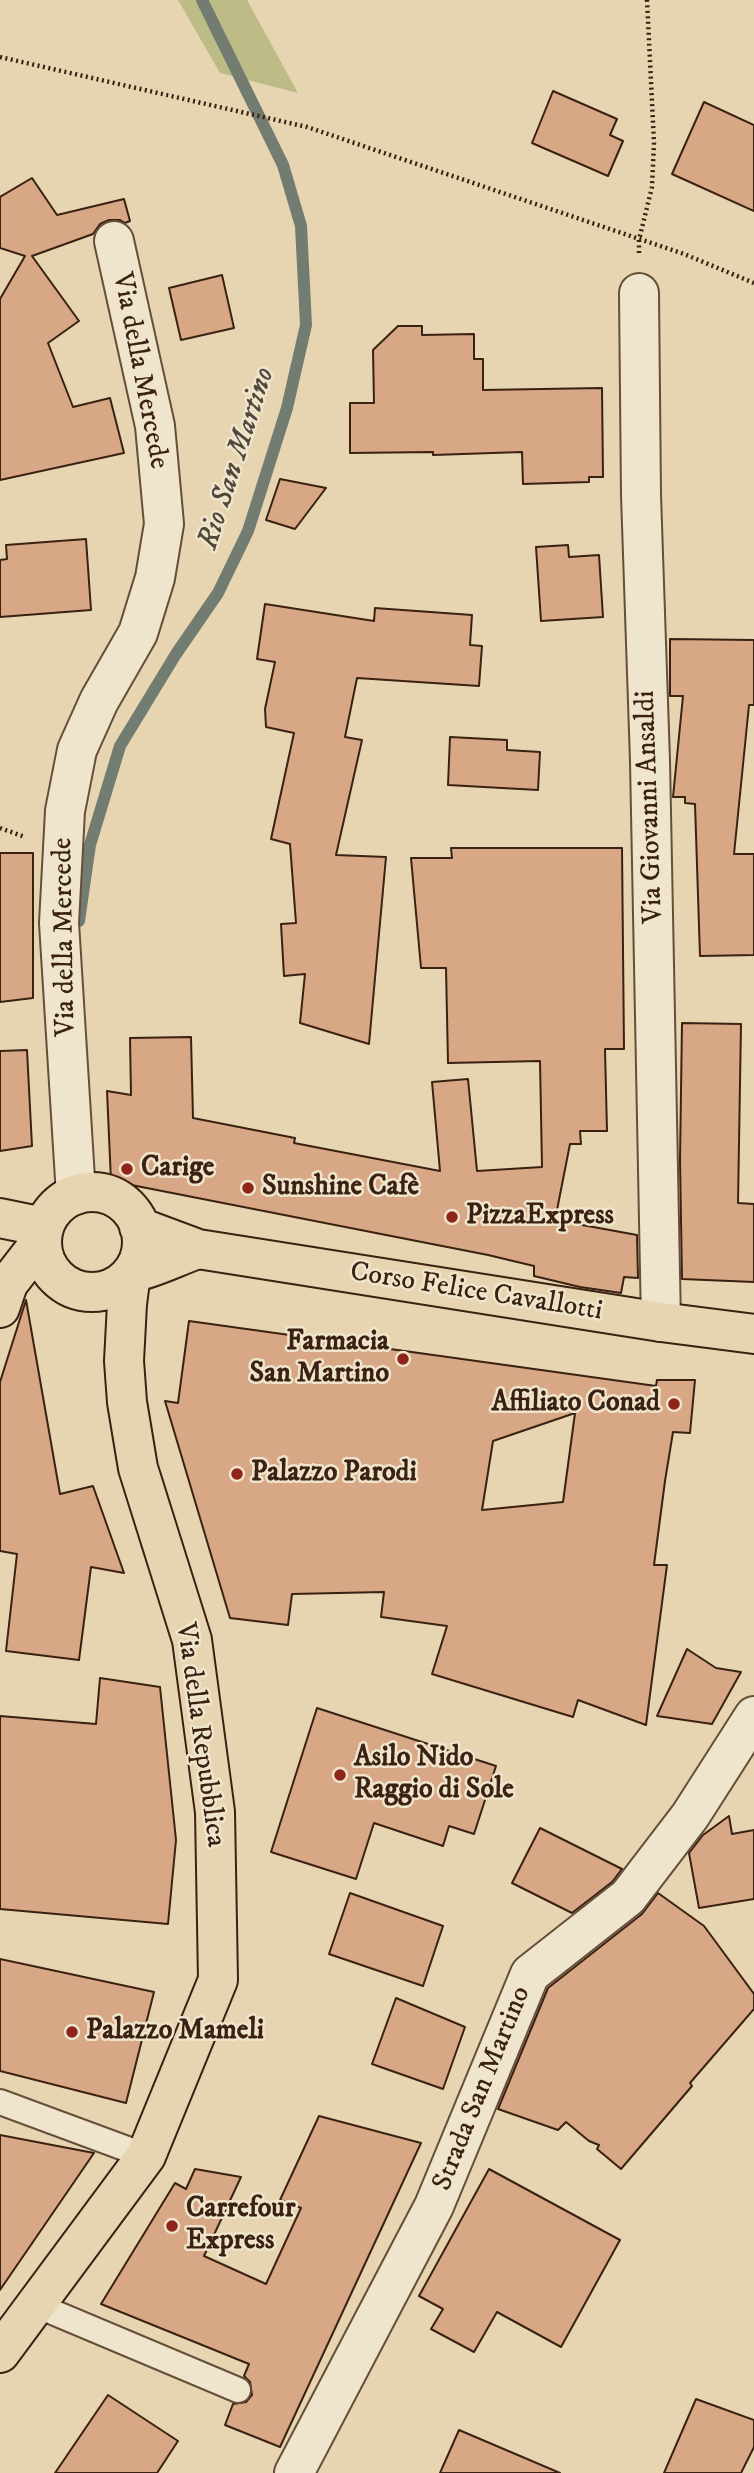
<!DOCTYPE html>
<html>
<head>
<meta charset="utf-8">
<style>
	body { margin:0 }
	canvas { display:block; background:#e6d5b0 }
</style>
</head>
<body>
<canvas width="754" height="2473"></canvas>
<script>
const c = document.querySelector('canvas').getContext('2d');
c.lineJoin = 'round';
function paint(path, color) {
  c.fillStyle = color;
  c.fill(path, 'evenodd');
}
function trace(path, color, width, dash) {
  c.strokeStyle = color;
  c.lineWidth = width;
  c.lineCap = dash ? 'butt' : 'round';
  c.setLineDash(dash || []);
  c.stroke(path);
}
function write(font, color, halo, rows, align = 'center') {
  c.font = font + ' "IM FELL DW Pica",serif';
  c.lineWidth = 5;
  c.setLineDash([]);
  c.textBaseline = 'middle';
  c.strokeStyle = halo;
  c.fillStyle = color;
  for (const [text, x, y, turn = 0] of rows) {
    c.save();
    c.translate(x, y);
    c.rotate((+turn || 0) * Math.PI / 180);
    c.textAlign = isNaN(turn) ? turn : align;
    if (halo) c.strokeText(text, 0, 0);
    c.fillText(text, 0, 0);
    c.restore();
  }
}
const green = new Path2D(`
	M178 0H247L298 93 220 73Z`);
const stream = new Path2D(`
	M79 921 90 845 120 746 176 654 218 593 248 531 287 408 306 325 301 226 283 165 202 0`);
const building = new Path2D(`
	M553 91 617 119 610 135 623 141 608 176 532 143Z
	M704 102 754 125V211L672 174Z
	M32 178 57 215 124 199 130 221 125 223 120 220H109L100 224 93 234 32 256 79 321 48 343 73 407 110 398 124 453 0 480V299L25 256 0 248V197Z
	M222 275 234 328 181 340 169 288Z
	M398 326H422V335L474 334V359H483V390L602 388 603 477H589V482L523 484 522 452 433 455V452L350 453V403H374L373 350Z
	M280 479 326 488 295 529 266 520Z
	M86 539 91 610 0 617V560L7 559 6 545Z
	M568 545 569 557 599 555 603 617 541 621 536 547Z
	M265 604 374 621 375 608 472 615 470 645 482 646 479 686 357 678 345 737 362 740 336 855 386 857 369 1044 300 1023 305 974 284 976 281 924 296 923 290 844 271 839 294 733 266 727 265 709 275 662 257 659Z
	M670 639 754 640V705H749L734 854H754V955L700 956 695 804 685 803V797H673L683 696H670Z
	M450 737 507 740V750L540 752 538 790 448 785Z
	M451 848H622L624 1049H605L607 1131H580L581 1144H570L555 1220 637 1235 638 1278 624 1277 621 1293 580 1287 534 1276V1266L488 1255 111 1181 107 1091 131 1095 130 1038 191 1037 193 1118 295 1138 294 1143 440 1171 432 1082 468 1079 477 1171 542 1167 540 1061 448 1063 446 968H421L411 858H452Z
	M0 853H33V998L0 1002Z
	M682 1023 741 1024 738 1203 754 1204V1282L682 1279 680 1160Z
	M27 1050 32 1146 0 1151V1051Z
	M26 1300 60 1494 93 1486 124 1573 91 1567 79 1660 6 1651 17 1554 0 1551V1382Z
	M189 1321 656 1386 657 1380H695L690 1433 673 1432 665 1481 654 1565H667L646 1725 578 1700 573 1717 432 1674 447 1626 381 1617 384 1592 292 1594 288 1625 230 1618 165 1401 178 1403ZM575 1413 563 1502 482 1510 493 1441Z
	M687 1649 716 1668 741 1672 712 1724 657 1716Z
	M100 1678 160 1687 176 1840 168 1924 0 1909V1716L96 1724Z
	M317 1708 496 1766 474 1834 449 1826 443 1846 374 1823 356 1879 271 1852Z
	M729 1816 732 1834 754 1830V1899L699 1908 689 1853 703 1835Z
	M540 1828 622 1869 612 1882 572 1913 512 1883Z
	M350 1893 443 1926 423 1986 329 1954Z
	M658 1893 704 1926 754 1994V2009L690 2083 692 2086 621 2169 597 2149 599 2145 589 2141 566 2122 558 2130 498 2109 548 1988 642 1914Z
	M0 1959 154 1992 126 2103 0 2071Z
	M396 1998 465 2027 443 2089 372 2064Z
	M319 2116 421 2143 280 2447 225 2425 233 2404 246 2402 252 2395 250 2382 244 2376 249 2364 101 2304 175 2183 186 2189 195 2169 241 2177 204 2256 266 2284 301 2208 280 2200Z
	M0 2135 94 2153 0 2290Z
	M489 2169 620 2240 561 2347 497 2312 474 2352 431 2329 443 2309 419 2296Z
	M108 2395 178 2441 157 2473H55Z
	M696 2399 754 2420V2447L741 2473H664Z
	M459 2430 560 2473H440Z`);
const path = new Path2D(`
	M0 57 307 127 684 254 754 283
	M639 253V240L652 187 654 143 647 0
	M0 828 25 837`);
const service = new Path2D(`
	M0 2102 146 2156
	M36 2305 238 2390`);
const minor = new Path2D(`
	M639 293 641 495 650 761 661 1322
	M76 1195 59 923 65 811 77 750 99 701 138 633 155 578 164 524 155 426 114 241
	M294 2473 434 2206 530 1974 628 1897 690 1816 754 1716`);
const primary = new Path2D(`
	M42 1242a50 50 0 1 1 100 0a50 50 0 1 1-100 0Z
	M0 1218 44 1227
	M139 1227 198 1249 661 1322 754 1334
	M0 1308 8 1284 42 1240
	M0 2353 146 2156 218 1980 215 1812 192 1640 138 1468 127 1402 124 1361 127 1304 131 1273C155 1268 175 1257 198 1249`);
const markers = [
	[127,1169,7,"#8f2418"],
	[248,1188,7,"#8f2418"],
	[452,1217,7,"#8f2418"],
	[403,1359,7,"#8f2418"],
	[674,1404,7,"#8f2418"],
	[237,1474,7,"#8f2418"],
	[340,1775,7,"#8f2418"],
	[72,2032,7,"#8f2418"],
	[172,2226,7,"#8f2418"]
];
const streetNames = [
	["Via della Mercede",139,371,79],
	["Via Giovanni Ansaldi",651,807,-92],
	["Via della Mercede",66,937,-91],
	["Corso Felice Cavallotti",476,1293,9],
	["Via della Repubblica",199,1735,82],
	["Strada San Martino",483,2089,-68]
];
const poiNames = [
	["Carige",141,1169],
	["Sunshine Cafè",262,1188],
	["PizzaExpress",466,1217],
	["Farmacia",389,1343,"right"],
	["San Martino",389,1375,"right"],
	["Affiliato Conad",660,1404,"right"],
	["Palazzo Parodi",251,1474],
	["Asilo Nido",354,1759],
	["Raggio di Sole",354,1791],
	["Palazzo Mameli",86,2032],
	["Carrefour",186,2210],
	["Express",186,2242]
];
const waterNames = [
	["Rio San Martino",238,459,-72]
];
paint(green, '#bdbb86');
trace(stream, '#727c71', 12);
paint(building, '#d8a785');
trace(building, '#3a2112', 2);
trace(service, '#654e3a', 28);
trace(minor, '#654e3a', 42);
trace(primary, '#3a2112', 42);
trace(path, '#3a2112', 4.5, [2, 3.5]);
trace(service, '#efe4cc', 24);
trace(minor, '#efe4cc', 38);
trace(primary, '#e6d5b0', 38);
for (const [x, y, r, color] of markers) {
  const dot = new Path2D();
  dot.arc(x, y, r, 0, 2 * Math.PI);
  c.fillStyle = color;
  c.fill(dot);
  trace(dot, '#efe4cc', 2.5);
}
write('28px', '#3a2112', '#efe4cc', streetNames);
write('bold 28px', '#3a2112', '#efe4cc', poiNames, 'left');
write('italic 30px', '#51473a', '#efe4cc', waterNames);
</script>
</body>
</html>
